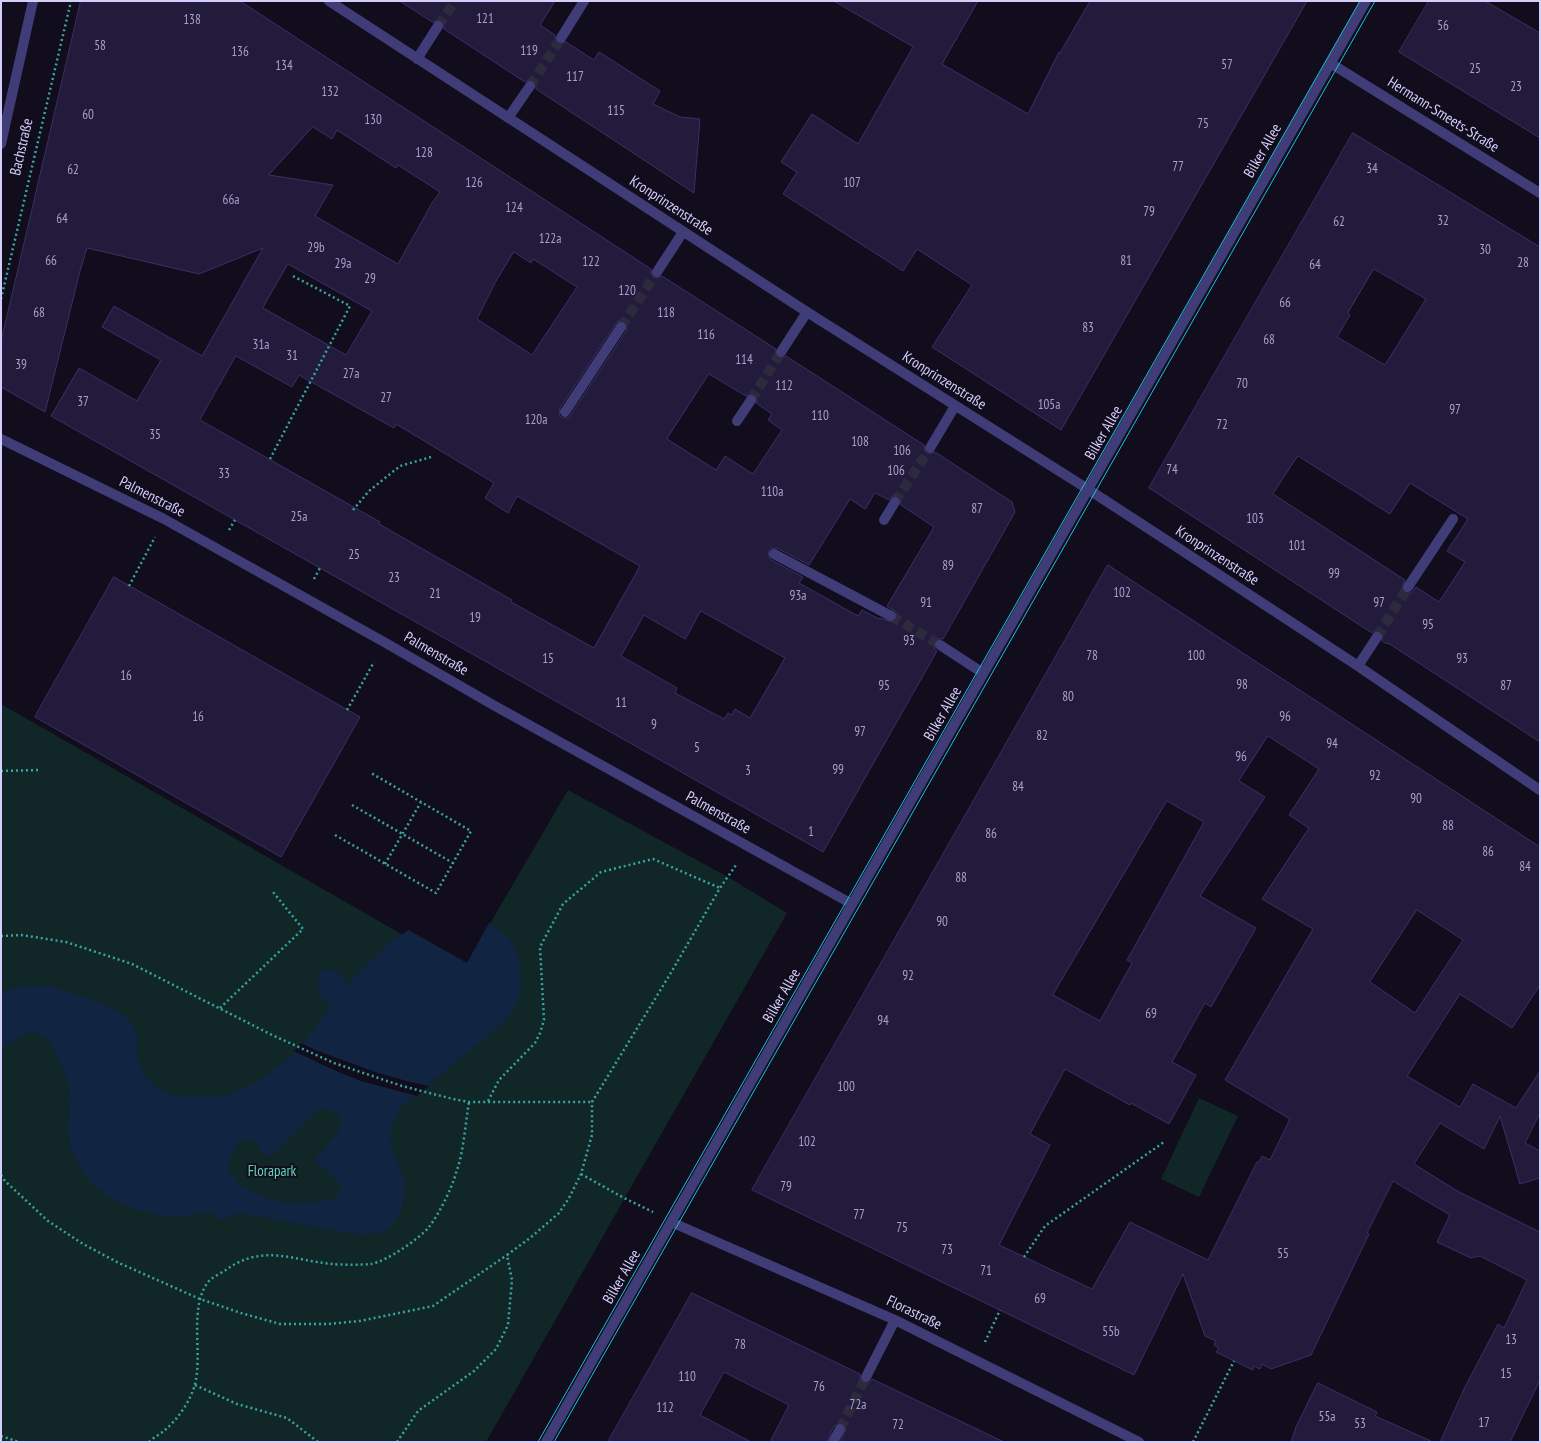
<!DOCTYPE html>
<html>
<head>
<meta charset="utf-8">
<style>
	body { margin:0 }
	#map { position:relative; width:1541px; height:1443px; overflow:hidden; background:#110d1d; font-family:"PT Sans Narrow",sans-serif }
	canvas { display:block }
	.frame { position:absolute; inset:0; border:2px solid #d4cefb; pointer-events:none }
</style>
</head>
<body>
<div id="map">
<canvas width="1541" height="1443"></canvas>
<div class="frame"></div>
</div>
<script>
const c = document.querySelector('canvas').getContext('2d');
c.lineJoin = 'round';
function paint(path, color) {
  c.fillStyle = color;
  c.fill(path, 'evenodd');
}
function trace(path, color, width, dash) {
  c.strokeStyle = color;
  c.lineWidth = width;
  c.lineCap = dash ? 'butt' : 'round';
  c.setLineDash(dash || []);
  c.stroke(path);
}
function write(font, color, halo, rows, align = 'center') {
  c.font = font + ' "PT Sans Narrow",sans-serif';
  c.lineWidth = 4;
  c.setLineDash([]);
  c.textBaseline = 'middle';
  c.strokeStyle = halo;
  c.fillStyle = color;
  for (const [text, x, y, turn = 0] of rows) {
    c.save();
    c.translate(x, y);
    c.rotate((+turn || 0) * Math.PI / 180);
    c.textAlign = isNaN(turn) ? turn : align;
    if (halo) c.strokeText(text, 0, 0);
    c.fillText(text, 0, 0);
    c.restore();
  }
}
const green = new Path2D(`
	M1 704 403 935 408 930 467 963 568 790 728 877 787 913 486 1442H1Z
	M1199 1098 1238 1116 1199 1197 1161 1179Z`);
const water = new Path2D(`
	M489 923C495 928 502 931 507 936 519 949 523 976 520 993 519 1004 509 1014 503 1023L400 1108C395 1118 390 1128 391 1140 392 1153 399 1165 403 1178 408 1194 400 1225 383 1232 374 1235 365 1234 355 1234L240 1213 224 1219H219L212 1213H199L182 1217 163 1216 138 1210 123 1205 92 1185 72 1154 68 1134V1124L70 1115 68 1078 58 1061 53 1046 46 1038 31 1031 17 1038 10 1044 1 1048V993C15 988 31 984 46 986 64 989 117 1006 129 1020 144 1037 131 1058 146 1076 156 1088 173 1098 188 1097 192 1097 196 1096 200 1096 206 1096 213 1097 219 1096 248 1093 272 1071 294 1054 297 1052 299 1048 302 1045 312 1032 321 1019 331 1006L318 993 319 971 327 969 338 971 347 986 362 969 392 941 408 930 467 963ZM329 1109C333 1112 339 1115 340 1120 344 1133 324 1147 317 1156L315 1161 339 1182 342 1187 334 1199C321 1201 307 1204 294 1203 276 1202 235 1191 230 1171 227 1157 238 1135 254 1140L262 1152 269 1156 272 1155 314 1114 319 1110Z`);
const pier = new Path2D(`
	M301 1043 318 1051 378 1073 410 1082 429 1086 417 1096 361 1081 329 1068 294 1051Z`);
const building = new Path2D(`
	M81 1H240L651 269V272L653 277 657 278 662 276 776 349 775 352 777 357 781 358 786 356 924 445V448L926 453 930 454 935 452 1012 502 1015 512 943 639H937L934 642V648L937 651 823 852 51 416 79 368 137 401 161 360 102 327 114 306 202 356 263 248 199 274 87 248 80 271 45 412 1 387V342ZM313 127 332 139 337 130 396 168 398 165 440 192 432 203 398 264 315 216 333 185 269 175ZM514 252 531 263 533 259 577 287 532 355 477 319 495 283ZM288 264 372 311 346 355 263 308ZM618 321H624L627 324 626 331 570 416 568 418H562L559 415 560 408ZM236 356 292 387 299 375 394 428 396 424 494 483 485 498 508 513 517 496 640 566 594 648 511 602 512 600 379 524 380 522 200 420ZM709 374 746 396 751 394 755 395 757 400 756 403 772 414 768 420 782 430 753 474 725 456 716 470 667 439ZM875 493 889 500 892 496H898L901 499V505L934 527 887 606 897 613V619L892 622 880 618 879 619 862 610 858 616 799 583 803 577 771 560 768 555 770 549 777 548 809 565 850 499 865 509ZM701 611 785 658 750 718 735 709 732 715 728 713 724 719 675 693 677 688 621 656 644 615 685 639Z
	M400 1H555L540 25 555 35V38L557 43 561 44 566 42 594 60 599 52 660 91 653 104 680 117 700 119 694 193 536 89V84L533 80H528L525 82 444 29V26L442 21 438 20 433 22Z
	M834 1H978L942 64 1028 114 1059 52 1060 53 1090 1H1307L1061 430 932 347 972 285 917 249 903 271 783 194 797 172 781 162 812 114 858 144 913 47Z
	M1429 1H1485L1540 33V138L1399 52Z
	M1353 133 1540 247V742L1388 643 1387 644 1382 641 1383 634 1380 631H1374L1372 633 1149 488ZM1374 269 1426 299 1385 365 1337 337 1350 315 1348 313ZM1298 456 1390 514 1410 483 1468 519 1447 551 1465 562 1439 602 1416 587 1411 593H1405L1402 587 1405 580 1273 494Z
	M1108 565 1540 847V985L1512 1028 1460 994 1407 1076 1460 1107 1473 1084 1516 1108 1540 1071V1113L1525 1143 1540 1151V1178L1520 1184 1500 1116 1484 1149 1440 1123 1414 1164 1459 1192 1540 1232V1380L1510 1442H1440L1465 1387 1498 1324 1504 1328 1527 1280 1480 1256 1471 1258 1437 1242 1450 1215 1393 1181 1367 1233 1369 1234 1311 1355 1271 1369 1262 1364 1260 1369 1254 1366 1253 1370 1216 1352 1219 1348 1214 1345 1216 1341 1205 1336 1183 1274 1134 1375 752 1190ZM1268 736 1319 769 1289 815 1309 828 1262 899 1313 929 1225 1080 1290 1119 1270 1160 1262 1156 1259 1162H1257L1208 1260 1130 1222 1092 1289 999 1245 1050 1145 1030 1134 1065 1069 1130 1105 1131 1103 1169 1124 1196 1075 1172 1062 1205 1003 1211 1007 1256 928 1200 896 1265 797 1239 781ZM1167 801 1204 822 1127 960 1132 963 1100 1021 1053 995ZM1417 910 1463 940 1415 1013 1370 982Z
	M114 577 360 717 281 857 35 717Z
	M692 1293 860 1374V1380L863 1383H869L872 1379 1004 1442H840L846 1429 845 1425 840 1423 834 1426 827 1442H770L789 1405 724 1372 700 1415 751 1442H608Z
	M1318 1383 1377 1412 1375 1416 1433 1442H1291L1296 1427Z`);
const minorTunnel = new Path2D(`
	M438 26 455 1
	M530 86 561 38
	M621 327 657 272
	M751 400 781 352
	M895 502 930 448
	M891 616 940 645
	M1377 637 1408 587
	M840 1429 866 1377`);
const path = new Path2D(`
	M1 299 71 1
	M270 459 350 306 293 276
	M353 510 369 491 400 466 431 457
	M229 530 235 520
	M314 579 320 568
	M129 586 155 537
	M347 710 374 662
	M1 771 39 770
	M352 805 453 863
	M335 835 436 893 471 831 371 773
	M385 864 421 802
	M1 936 21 935 66 942 132 964 272 1035 334 1063 402 1086 453 1099 469 1102H592
	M220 1008 303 929 273 892
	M488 1101 499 1080 535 1043 540 1033 544 1020 540 947 563 904 601 872 653 859 720 888
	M581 1174 624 1198 653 1212
	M1 1175 5 1181 48 1221 83 1244 119 1263 200 1299 241 1313 280 1324H328L360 1321 433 1306 507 1255
	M1024 1257 1045 1226 1164 1142
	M985 1342 1000 1310
	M195 1385 237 1404 287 1418 318 1442
	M1 1436 19 1442
	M149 1442C154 1437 161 1434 166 1429 178 1419 191 1400 195 1384 203 1354 188 1306 209 1281 214 1276 222 1273 227 1269 264 1244 291 1260 332 1264 342 1265 360 1265 371 1264 387 1261 419 1239 429 1227 439 1214 452 1188 456 1173 464 1151 465 1125 469 1102
	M397 1442 418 1411 474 1371 496 1349 508 1325 512 1280 507 1255 530 1238 559 1213 569 1198 581 1174 592 1135V1102L669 976 720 888 736 865
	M1193 1442 1234 1361`);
const minor = new Path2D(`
	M329 1 807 312 1083 486 1163 538 1358 666 1540 790
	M561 38 584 1
	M417 59 438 26
	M1330 63 1540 193
	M508 118 530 86
	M1 144 33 1
	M657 272 683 232
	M781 352 807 312
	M565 412 621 327
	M737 421 751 400
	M1 439 164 519 384 642 495 706 852 904
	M930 448 955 406
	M884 520 895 502
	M774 554 891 616
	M1408 587 1453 519
	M940 645 983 673
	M1358 666 1377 637
	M671 1222 895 1320 1139 1442
	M866 1377 895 1320
	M546 1442 1366 1
	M833 1442 840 1429`);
const tram = new Path2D(`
	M538 1442 1360 1
	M554 1442 1375 1`);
const numberNames = [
	["121",485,19],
	["138",192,20],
	["56",1443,26],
	["58",100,46],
	["119",529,51],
	["136",240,52],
	["57",1227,65],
	["134",284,66],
	["25",1475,69],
	["117",575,77],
	["23",1516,87],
	["132",330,92],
	["115",616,111],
	["60",88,115],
	["130",373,120],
	["75",1203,124],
	["128",424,153],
	["77",1178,167],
	["34",1372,169],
	["62",73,170],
	["126",474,183],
	["107",852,183],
	["66a",231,200],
	["124",514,208],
	["79",1149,212],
	["64",62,219],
	["32",1443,221],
	["62",1339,222],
	["122a",550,239],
	["29b",316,248],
	["30",1485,250],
	["66",51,261],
	["81",1126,261],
	["122",591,262],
	["28",1523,263],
	["29a",343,264],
	["64",1315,265],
	["29",370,279],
	["120",627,291],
	["66",1285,303],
	["68",39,313],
	["118",666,313],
	["83",1088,328],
	["116",706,335],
	["68",1269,340],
	["31a",261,345],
	["31",292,356],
	["114",744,360],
	["39",21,365],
	["27a",351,374],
	["70",1242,384],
	["112",784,386],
	["27",386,398],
	["37",83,402],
	["105a",1049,405],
	["97",1455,410],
	["110",820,416],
	["120a",536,420],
	["72",1222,425],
	["35",155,435],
	["108",860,442],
	["106",902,451],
	["74",1172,470],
	["106",896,471],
	["33",224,474],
	["110a",772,492],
	["87",977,509],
	["25a",299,517],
	["103",1255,519],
	["101",1297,546],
	["25",354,555],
	["89",948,566],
	["99",1334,574],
	["23",394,578],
	["102",1122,593],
	["21",435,594],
	["93a",798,596],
	["91",926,603],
	["97",1379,603],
	["19",475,618],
	["95",1428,625],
	["93",909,641],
	["78",1092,656],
	["100",1196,656],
	["15",548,659],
	["93",1462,659],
	["16",126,676],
	["98",1242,685],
	["95",884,686],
	["87",1506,686],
	["80",1068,697],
	["11",621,703],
	["16",198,717],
	["96",1285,717],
	["9",654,725],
	["97",860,732],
	["82",1042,736],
	["94",1332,744],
	["5",697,748],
	["96",1241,757],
	["99",838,770],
	["3",748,771],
	["92",1375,776],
	["84",1018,787],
	["90",1416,799],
	["88",1448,826],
	["1",811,832],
	["86",991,834],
	["86",1488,852],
	["84",1525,867],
	["88",961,878],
	["90",942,922],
	["92",908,976],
	["69",1151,1014],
	["94",883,1021],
	["100",846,1087],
	["102",807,1142],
	["79",786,1187],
	["77",859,1215],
	["75",902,1228],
	["73",947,1250],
	["55",1283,1254],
	["71",986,1271],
	["69",1040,1299],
	["55b",1111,1332],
	["13",1511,1340],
	["78",740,1345],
	["15",1506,1374],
	["110",687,1377],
	["76",819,1387],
	["72a",858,1405],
	["112",665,1408],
	["55a",1327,1417],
	["17",1484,1423],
	["53",1360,1424],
	["72",898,1425]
];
const streetNames = [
	["Hermann-Smeets-Straße",1443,115,32],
	["Bachstraße",22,147,-77],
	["Bilker Allee",1263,151,-60],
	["Kronprinzenstraße",671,206,33],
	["Kronprinzenstraße",944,381,32],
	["Bilker Allee",1104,433,-60],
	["Palmenstraße",152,497,27],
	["Kronprinzenstraße",1217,556,33],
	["Palmenstraße",436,654,30],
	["Bilker Allee",943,714,-60],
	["Palmenstraße",718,813,29],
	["Bilker Allee",782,996,-60],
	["Bilker Allee",622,1277,-60],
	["Florastraße",914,1313,26]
];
const parkNames = [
	["Florapark",272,1172]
];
paint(green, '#112626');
paint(water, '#112442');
paint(pier, '#110d1d');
paint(building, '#231b3c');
trace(building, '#3c2f66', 1);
trace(minorTunnel, '#2e2a3e', 10, [10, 5]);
trace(path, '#37a6a2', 2.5, [2, 3]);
trace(minor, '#403c78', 10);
trace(tram, '#13c6e2', 1);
write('13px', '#a8a1cb', null, numberNames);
write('15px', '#d4cefb', '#110d1d', streetNames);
write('15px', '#61d4bb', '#110d1d', parkNames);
</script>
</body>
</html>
